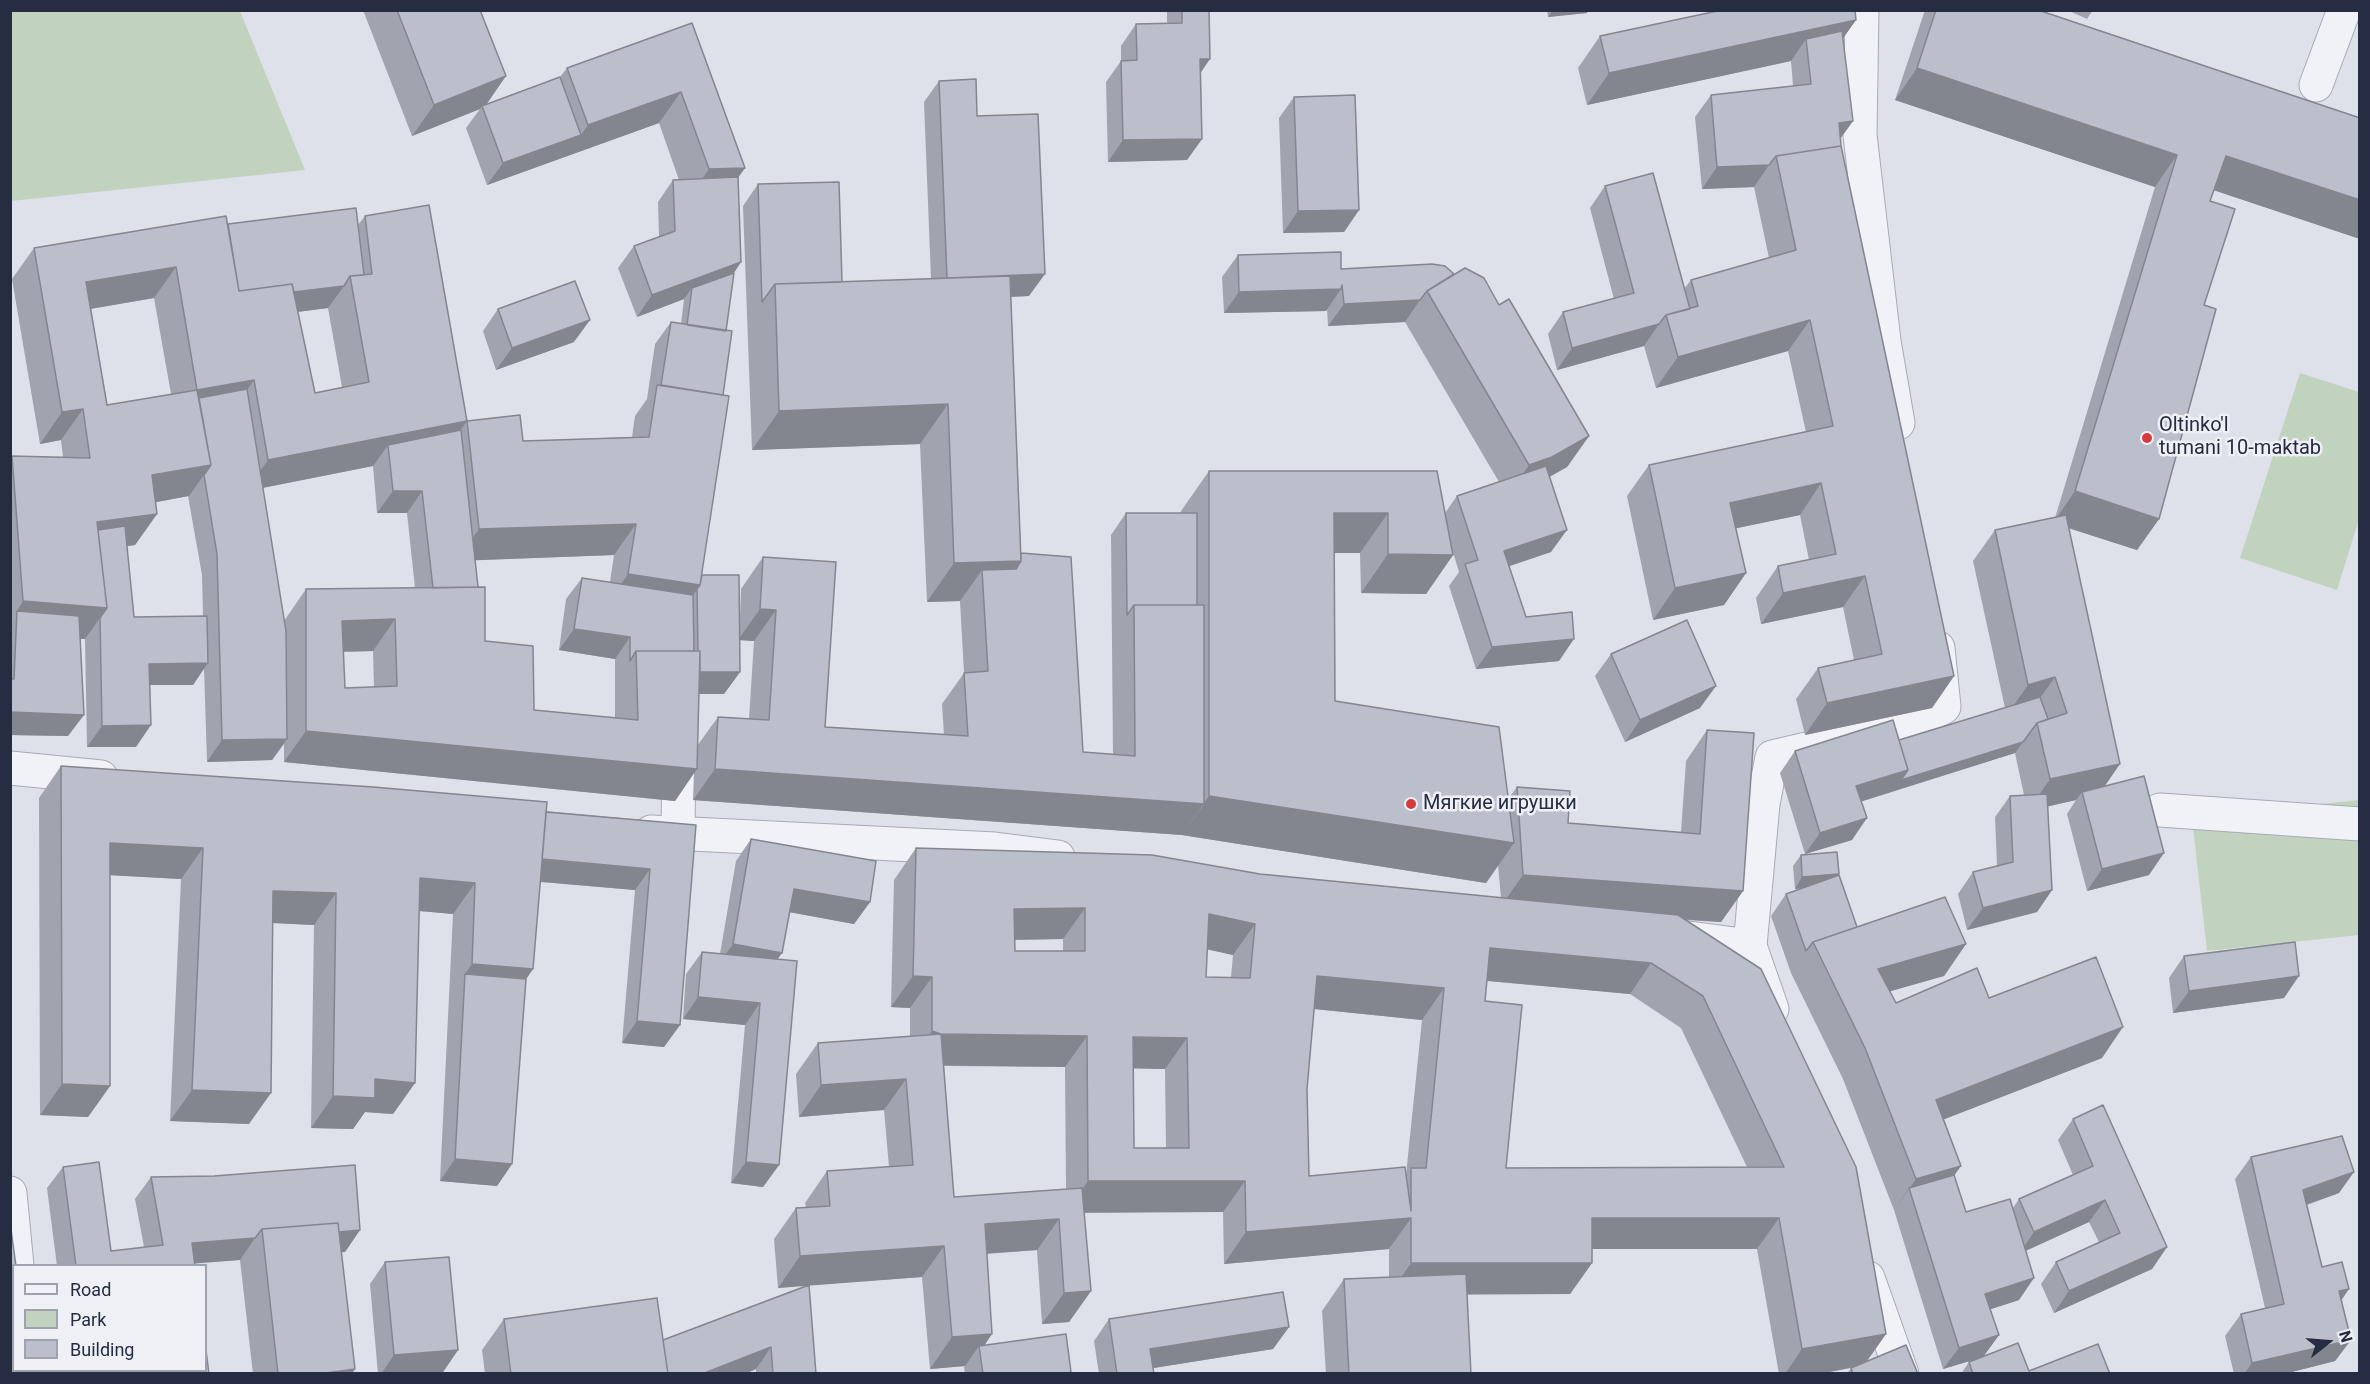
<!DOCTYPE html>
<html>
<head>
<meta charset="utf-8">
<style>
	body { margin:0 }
	#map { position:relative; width:2370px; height:1384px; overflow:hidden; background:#dee1e9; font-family:Roboto,sans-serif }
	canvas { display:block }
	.frame { position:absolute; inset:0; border:12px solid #262c41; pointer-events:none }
	.legend { position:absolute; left:12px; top:1264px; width:195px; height:108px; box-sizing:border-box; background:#eef0f6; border:2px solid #9ea2ae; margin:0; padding:8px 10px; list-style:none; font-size:18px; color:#262c41 }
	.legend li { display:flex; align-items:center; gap:12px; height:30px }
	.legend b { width:30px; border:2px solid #9ea2ae }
	.north { position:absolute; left:2298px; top:1312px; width:60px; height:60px; -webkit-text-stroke:4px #eef0f6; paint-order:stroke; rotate:73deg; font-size:16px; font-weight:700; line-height:24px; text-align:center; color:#262c41 }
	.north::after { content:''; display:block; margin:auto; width:21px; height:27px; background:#262c41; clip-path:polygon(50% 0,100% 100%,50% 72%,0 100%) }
</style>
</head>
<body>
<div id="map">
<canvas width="2370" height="1384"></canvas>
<div class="frame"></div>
<ul class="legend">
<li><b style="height:8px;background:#f1f2f7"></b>Road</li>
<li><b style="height:16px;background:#c1d3bf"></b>Park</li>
<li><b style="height:16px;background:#bbbfcc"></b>Building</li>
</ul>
<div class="north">N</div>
</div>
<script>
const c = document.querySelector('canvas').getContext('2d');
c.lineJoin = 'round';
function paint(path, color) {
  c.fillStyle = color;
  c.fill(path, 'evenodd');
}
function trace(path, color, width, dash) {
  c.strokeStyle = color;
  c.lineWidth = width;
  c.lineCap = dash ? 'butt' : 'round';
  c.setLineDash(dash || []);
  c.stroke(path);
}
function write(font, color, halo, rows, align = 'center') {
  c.font = font + ' Roboto,sans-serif';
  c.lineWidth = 5;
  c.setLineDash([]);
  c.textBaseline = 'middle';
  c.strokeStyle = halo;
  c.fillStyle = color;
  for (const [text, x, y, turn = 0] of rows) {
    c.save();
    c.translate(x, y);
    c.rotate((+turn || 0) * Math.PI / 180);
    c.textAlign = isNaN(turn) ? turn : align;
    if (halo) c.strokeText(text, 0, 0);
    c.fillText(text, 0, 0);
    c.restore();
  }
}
const green = new Path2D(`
	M10 11H240L305 170 11 201Z
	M2300 373 2359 392V519L2337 590 2240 558Z
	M2359 800V935L2207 951 2192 818Z`);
const minor = new Path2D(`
	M1862 10 1860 135 1884 341 1898 423
	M2316 85 2344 10
	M10 768 101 777
	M2160 810 2360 824
	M651 832 995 849 1058 857
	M678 834 679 749
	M1674 936 1750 946 1772 1009
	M1750 946 1763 804 1772 757 1909 725 1944 707 1938 648
	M10 1193 17 1266
	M1868 1278 1902 1374`);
const wall = new Path2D(`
	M363 10H480L486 105 560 77 567 68 692 23 745 168 738 177 741 262 734 273 726 331 723 395 702 575 740 619 741 589 763 557 825 727 944 735 942 704 964 673 960 601 927 602 920 444 752 450 743 206 758 184 842 282 931 279 924 102 939 81 977 116 1029 296 1011 297 1021 553 1083 752 1113 754 1111 535 1126 513H1181V511L1209 471 1445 513 1457 496 1499 482 1405 322 1328 326 1327 309 1326 311 1224 313 1222 277 1238 255 1341 269 1454 274 1499 305 1589 436 1567 467 1549 477 1551 552 1509 566 1526 617 1559 661 1476 669 1449 586 1459 572 1453 552V555L1426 594 1361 593 1360 553H1334L1335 701 1508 799 1517 787 1568 823 1681 832 1686 761 1707 730 1743 891 1721 922 1685 920 1886 1334 1867 1361 1918 1374H1847L1851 1368 1819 1374H1779L1757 1249H1592V1263L1570 1294H1467L1471 1374H1326L1322 1311 1344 1279 1389 1277V1249L1224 1264 1223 1212H1084L1091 1291 1069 1322 1042 1324 1037 1250 987 1254 985 1345 1070 1374H965L964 1367 965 1366 930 1369 922 1277 809 1285 816 1374H756V1369L745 1374H485L482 1350 504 1319 663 1340 807 1285 778 1288 774 1239 796 1208 806 1207 805 1203 827 1171 889 1167 884 1110 799 1117 796 1074 818 1043 910 1036V1008L891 1007 894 880 916 848 1260 874 1501 898 1498 865 1486 883 1182 835 693 800 694 772 675 801 284 762V744L272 760 207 762 204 668 193 685H150L136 747H87L85 639H80L68 736 10 735V458L12 456 63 457 61 440 40 444 12 279 34 248 228 224 358 225 365 216 467 421 523 441 632 437 635 416 647 399 655 344 671 322 681 324 684 299 637 317 618 268 634 246 659 237 658 202 673 180H679L659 123 487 185 466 128 480 109 412 136ZM154 298 171 394 107 405 91 309ZM328 308 342 387 315 393 298 312ZM373 466 377 513H407L415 588 306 589 284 621 263 488ZM188 496 202 575 203 616 134 617 127 546 135 545 157 514 156 502ZM614 555 610 582 582 578 566 599 559 650 615 659V718L534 710 485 641 475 560ZM740 640 754 641 749 719 718 717 697 746 699 694H724L740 672ZM373 651 374 687 345 688 343 652ZM1063 939V951H1015V940ZM1207 949 1233 955 1231 977H1206ZM1487 981 1630 994 1681 1028 1747 1167 1506 1168 1485 1001ZM1314 1009 1422 1020 1406 1175 1309 1176 1307 1089ZM944 1066 1065 1067 1066 1189 954 1197ZM1133 1068 1165 1069 1166 1148H1134Z
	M1167 10H1209L1201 72 1202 139 1187 160 1108 162 1106 82 1121 61V46L1136 24H1167Z
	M1547 10H1588L1587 13 1548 17Z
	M1925 10H2038L2360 239 2214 190 2210 201 2204 305 2159 519 2137 550 2068 528 2105 786 2149 875 2087 891 2067 814 2076 800 2048 806 2052 890 2037 912 1967 930 1958 894 1973 872 1997 866 1995 817 2010 796 2024 795 2015 753 1861 801 1852 840 1805 854 1780 773 1795 751 1899 740 2005 708 1973 561 1995 530 2055 518 2155 187 1895 100Z
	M2067 10H2093L2087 19Z
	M1856 20 1843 38 1853 121 1840 139 1841 146 1954 676 1932 708 1805 735 1796 699 1818 668 1854 660 1843 607 1761 624 1756 598 1778 566 1809 560 1800 515 1736 528 1746 573 1724 605 1653 620 1627 496 1649 465 1806 432 1788 351 1656 388 1644 346 1557 370 1548 334 1563 312 1614 299 1590 208 1605 186 1684 289 1691 280 1769 258 1754 187 1702 189 1695 117 1711 95 1793 86 1791 61 1587 105 1578 68 1600 36Z
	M1294 97 1359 210 1344 232 1283 233 1279 118Z
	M498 309 574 342 496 370 483 331Z
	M1611 654 1700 708 1625 742 1595 676Z
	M61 766 696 825 680 1025 664 1047 622 1043 635 890 540 882 533 969 526 979 512 1164 497 1186 440 1181 453 914 419 911 415 1083 393 1114 365 1112 353 1129 311 1128 314 925 273 923 249 1124 170 1121 181 879 110 875V1086L88 1117 40 1115 39 798Z
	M751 839 870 902 854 924 789 912 778 959 779 1165 763 1187 731 1183 745 1025 683 1019 686 974 702 952 720 954 736 861Z
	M1801 855 1839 874 1837 876 1857 927 1966 944 1944 976 1890 991 1896 1003 1989 998 2102 1058 1944 1119 1961 1166 1954 1175 1966 1212 2013 1208 2019 1199 2073 1175 2058 1140 2073 1119 2167 1247 2152 1269 2054 1313 2041 1284 2056 1262 2099 1242 2089 1222 2026 1250 2019 1300 1990 1309 1999 1335 1983 1357 1943 1369 1894 1210 1843 1079 1791 973 1771 916 1786 894 1803 888 1795 889 1793 866Z
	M2184 956 2284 998 2173 1013 2169 978Z
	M2251 1157 2339 1193 2307 1205 2322 1267 2341 1300 2351 1340 2335 1361 2284 1374H2234L2225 1336 2241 1314 2265 1308 2235 1179Z
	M63 1167 111 1251 144 1247 135 1199 151 1177 360 1230 345 1252H341L352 1374H253L240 1260 194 1263 195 1266H57L47 1188Z
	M385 1262 458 1350 443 1372 419 1374H378L370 1284Z
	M1109 1319 1289 1327 1273 1349 1153 1368 1154 1374H1099L1094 1341Z
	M1969 1362 2029 1371 2110 1374H1961Z
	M71 1371H126L127 1374H71Z
	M133 1371H206L209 1374H133Z`);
const shadedWall = new Path2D(`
	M1553 10H1588L1587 13 1548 17Z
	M1856 20 1834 51 1806 39 1791 61 1587 105 1609 73Z
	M1200 59H1210L1195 81Z
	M1917 68 2177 155 2155 187 1895 100Z
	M506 76 484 108 482 106 480 109 412 136 434 105Z
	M681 92 659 123 487 185 503 163 581 135 588 125Z
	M1853 121 1837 143 1839 123Z
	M1202 139 1187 160 1108 162 1123 140Z
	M2226 156 2360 200V239L2204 187Z
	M1769 165 1754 187 1702 189 1717 167Z
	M745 168 723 199 687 201 709 169Z
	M1359 210 1344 232 1283 233 1298 211Z
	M741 262 726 284 692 288 684 299 637 317 652 295Z
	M176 267 154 298 65 313 86 282Z
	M1045 274 1029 296 932 300 947 278Z
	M344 286 328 308 217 322 232 300Z
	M1341 289 1326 311 1224 313 1239 292Z
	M1420 300 1405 322 1328 326 1344 304Z
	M590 320 574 342 496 370 512 348Z
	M1810 320 1788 351 1656 388 1678 357Z
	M1659 324 1644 346 1557 370 1572 348Z
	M254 380 232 411 191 399 197 390Z
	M948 404 920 444 752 450 779 411Z
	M83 409 61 440 40 444 62 412Z
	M467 421 445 452 388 445 373 466 246 491 268 460Z
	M1589 436 1567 467 1530 488 1507 496 1529 465Z
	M211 465 189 496 130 507 152 475Z
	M1821 483 1800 515 1709 534 1730 503Z
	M393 491H422L407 513H377Z
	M2075 491 2159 519 2137 550 2053 523Z
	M1334 513H1388L1360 553H1307Z
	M157 514 135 545 92 551 97 522Z
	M636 524 614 555 457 561 479 529Z
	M1567 530 1551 552 1489 573 1504 551Z
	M1388 554 1453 555 1426 594 1361 593Z
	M1021 561 993 600 982 570 960 601 927 602 954 563Z
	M1746 573 1724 605 1653 620 1675 588Z
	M628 574 700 585 678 617 606 606Z
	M1865 576 1843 607 1761 624 1783 593Z
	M23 601 107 608 85 639 16 634 17 611Z
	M760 609 776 610 754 641 738 640Z
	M395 619 373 651 320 652 342 621Z
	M574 629 630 637 615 659 559 650Z
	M1574 639 1559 661 1476 669 1492 647Z
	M208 663 193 685H134L149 664Z
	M698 672H740L724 694H683Z
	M1954 676 1932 708 1805 735 1827 703Z
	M2055 677 2033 708 2006 716 2028 685Z
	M1716 686 1700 708 1625 742 1640 720Z
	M10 712 84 715 68 736 10 735Z
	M151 725 136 747H87L102 726Z
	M306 731 697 769 675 801 284 762Z
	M287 739 272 760 207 762 222 740Z
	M2023 742 2015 753 1841 808 1856 786 1908 770Z
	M2120 764 2098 796 2082 792 2076 800 2028 811 2050 779Z
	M715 769 1204 804 1182 835 693 800Z
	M1209 796 1514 843 1486 883 1182 835Z
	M1867 818 1852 840 1805 854 1820 833Z
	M110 843 203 848 181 879 88 874Z
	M2164 853 2149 875 2087 891 2102 869Z
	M536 859 650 869 635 890 521 880Z
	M1839 874 1831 885 1795 889 1802 877Z
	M1523 875 1743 891 1721 922 1501 906Z
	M420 878 475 883 453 914 398 909Z
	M794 889 870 902 854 924 778 910Z
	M2052 890 2037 912 1967 930 1983 908Z
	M273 891 336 893 314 925 252 922Z
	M1085 908 1063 939 993 940 1014 909Z
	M1209 914 1255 924 1233 955 1187 945Z
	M733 944 782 953 767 974 717 966Z
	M1966 944 1944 976 1856 1001 1878 969Z
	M1490 948 1651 963 1630 994 1468 979Z
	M472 964 533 969 511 1001 465 974Z
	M913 976 932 977 910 1008 891 1007Z
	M1317 976 1444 988 1422 1020 1295 1007Z
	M2299 976 2284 998 2173 1013 2189 991Z
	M698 997 760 1003 745 1025 683 1019Z
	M637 1021 680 1025 664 1047 622 1043Z
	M2123 1027 2102 1058 1914 1131 1936 1100Z
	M932 1031 1087 1036 1065 1067 919 1065 910 1062Z
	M1133 1037 1187 1038 1165 1069 1111 1068Z
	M375 1079 415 1083 393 1114 365 1112 353 1129 311 1128 333 1096Z
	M906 1079 884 1110 799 1117 821 1085Z
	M62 1084 110 1086 88 1117 40 1115Z
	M192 1090 271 1093 249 1124 170 1121Z
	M455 1159 512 1164 497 1186 440 1181Z
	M746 1162 779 1165 763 1187 731 1183Z
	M1961 1166 1939 1197 1909 1188 1894 1210 1916 1179Z
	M2354 1172 2339 1193 2288 1211 2303 1190Z
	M1088 1181H1245L1223 1212 1066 1213Z
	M2105 1200 2089 1222 2019 1254 2034 1232Z
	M1411 1218 1389 1249 1224 1264 1246 1232Z
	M1592 1218H1779L1757 1249H1570Z
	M1059 1219 1037 1250 963 1255 985 1224Z
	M360 1230 345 1252 265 1258 263 1238Z
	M255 1238 240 1260 176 1265 192 1243Z
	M944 1246 922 1277 778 1288 800 1256Z
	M2167 1247 2152 1269 2054 1313 2069 1291Z
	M1411 1263H1592L1570 1294 1389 1295Z
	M2034 1278 2019 1300 1970 1316 1985 1294Z
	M2349 1289 2334 1311 2339 1291Z
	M1091 1291 1069 1322 1042 1324 1064 1293Z
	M1289 1327 1273 1349 1135 1371 1150 1349Z
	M992 1334 980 1352 979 1346 965 1366 930 1369 952 1337Z
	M1886 1334 1864 1365 1819 1374H1785L1802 1349Z
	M1999 1335 1983 1357 1943 1369 1959 1348Z
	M2351 1340 2335 1361 2284 1374H2244L2252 1363Z
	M771 1347 756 1369 745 1374H706L707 1372Z
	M458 1350 443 1372 419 1374H381L394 1355Z
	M355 1369 352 1374H318Z`);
const building = new Path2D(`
	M397 10H480L506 76 434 105Z
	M1182 10H1209L1210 59H1200L1202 139 1123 140 1121 61 1137 60 1136 24 1182 23Z
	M1722 10H1855L1856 20 1609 73 1600 36Z
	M1936 10H2038L2360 118V200L2226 156 2210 201 2235 209 2204 305 2216 309 2159 519 2075 491 2177 155 1917 68Z
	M692 23 745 168 709 169 681 92 588 125 567 68Z
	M1842 31 1853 121 1839 123 1841 146 1776 156 1769 165 1717 167 1711 95 1811 84 1806 39Z
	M560 77 581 135 503 163 482 106Z
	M976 79 977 116 1038 114 1045 274 947 278 939 81Z
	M1355 95 1359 210 1298 211 1294 97Z
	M1841 146 1954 676 1827 703 1818 668 1882 654 1865 576 1783 593 1778 566 1836 554 1821 483 1730 503 1746 573 1675 588 1649 465 1833 426 1810 320 1678 357 1666 315 1698 306 1691 280 1796 250 1776 156Z
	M1653 173 1690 309 1666 315 1659 324 1572 348 1563 312 1634 293 1605 186Z
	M738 177 741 262 652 295 634 246 675 231 673 180Z
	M839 182 842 282 775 284 762 302 758 184Z
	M429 205 467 421 268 460 254 380 197 390 211 465 152 475 157 514 97 522 107 608 23 601 12 456 90 458 83 409 62 412 34 248 226 216 239 291 292 284 315 393 369 382 350 276 372 274 365 216ZM176 267 197 390 107 405 86 282Z
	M356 208 364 275 350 276 344 286 294 292 292 284 239 291 228 224Z
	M1341 252V269L1432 264 1445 266 1454 274 1427 291 1420 300 1344 304 1342 285 1341 289 1239 292 1238 255Z
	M1465 268 1484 278 1499 305 1509 299 1589 436 1552 457 1529 465 1427 291Z
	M734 273 726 331 687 325 692 288Z
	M1010 276 1021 561 954 563 948 404 779 411 775 284Z
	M575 281 590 320 512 348 498 309Z
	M671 322 732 331 723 395 661 385Z
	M657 385 729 396 700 585 628 574 636 524 479 529 467 421 520 415 523 441 649 437Z
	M247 389 286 631 287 739 222 740 217 554 204 475 211 465 199 398Z
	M461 430 478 587 433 588 422 491H393L388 445Z
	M1546 466 1567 530 1504 551 1526 617 1572 612 1574 639 1492 647 1465 564 1478 560 1457 496Z
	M1209 471H1437L1453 555 1388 554V513H1334L1335 701 1499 727 1514 843 1209 796Z
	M1126 513H1197V605H1134L1127 615Z
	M2066 515 2120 764 2050 779 2037 723 2067 713 2055 677 2028 685 1995 530Z
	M125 526 134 617 207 616 208 663 149 664 151 725 102 726 100 618 107 608 98 530Z
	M1021 553 1071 557 1083 752 1135 756 1134 605H1204V804L715 769 718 717 769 720 776 610 760 609 763 557 836 562 825 727 968 736 964 673 988 671 982 570 1016 569 1021 561Z
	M702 575H739L740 672H700V651H698L697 589 700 585Z
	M582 578 693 595 694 651H636L630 661V637L574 629Z
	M485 587V641L533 646 534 710 638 720 636 651H700L697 769 306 731V589ZM395 619 397 686 345 688 342 621Z
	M17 611 79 616 84 715 10 712V679H14Z
	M1687 620 1716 686 1640 720 1611 654Z
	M2040 697 2048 719 2037 723 2023 742 1901 780 1908 770 1899 740Z
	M1893 720 1908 770 1856 786 1867 818 1820 833 1795 751Z
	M1707 730 1754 733 1743 891 1523 875 1517 787 1570 791 1568 823 1700 834Z
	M61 766 373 787 547 802 533 969 472 964 475 883 420 878 415 1083 375 1079V1098L333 1096 336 893 273 891 271 1093 192 1090 203 848 110 843V1086L62 1084Z
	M2144 776 2164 853 2102 869 2082 792Z
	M2047 794 2052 890 1983 908 1973 872 2013 862 2010 796Z
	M546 812 696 825 680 1025 637 1021 650 869 542 859Z
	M751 839 876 861 870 902 794 889 782 953 733 944Z
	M916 848 1152 855 1260 874 1678 915 1761 969 1856 1167 1886 1334 1802 1349 1779 1218H1592V1263H1411V1218L1246 1232 1245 1181H1088L1087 1036 941 1034 932 1031V977L913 976ZM1085 908V951H1015L1014 909ZM1209 914 1255 924 1250 978 1206 977ZM1490 948 1651 963 1703 996 1784 1167 1506 1168 1522 1005 1485 1001ZM1317 976 1444 988 1426 1168H1411V1211L1405 1167 1309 1176 1307 1089ZM1133 1037 1187 1038 1189 1148H1134Z
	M1837 852 1839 874 1802 877 1801 855Z
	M1839 875 1857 927 1813 942 1806 951 1786 894Z
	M1945 897 1966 944 1878 969 1896 1003 1977 968 1989 998 2096 957 2123 1027 1936 1100 1961 1166 1916 1179 1865 1048 1813 942Z
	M2295 942 2299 976 2189 991 2184 956Z
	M702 952 797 961 779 1165 746 1162 760 1003 698 997Z
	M465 974 526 979 512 1164 455 1159Z
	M941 1034 954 1197 1082 1188 1091 1291 1064 1293 1059 1219 985 1224 992 1334 952 1337 944 1246 800 1256 796 1208 830 1206 827 1171 913 1165 906 1079 821 1085 818 1043Z
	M2103 1105 2167 1247 2069 1291 2056 1262 2120 1233 2105 1200 2034 1232 2019 1199 2093 1166 2073 1119Z
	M2342 1136 2354 1172 2303 1190 2322 1267 2342 1262 2349 1289 2339 1291 2351 1340 2252 1363 2241 1314 2284 1304 2251 1157Z
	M99 1162 111 1251 163 1245 151 1177 214 1176 355 1165 360 1230 339 1232 338 1223 262 1229 255 1238 192 1243 195 1266H76L63 1167Z
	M1954 1175 1966 1212 2010 1199 2034 1278 1985 1294 1999 1335 1959 1348 1909 1188Z
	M10 1222 16 1266H14V1371H29L30 1374H10Z
	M338 1223 355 1369 318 1374H278L262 1229Z
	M449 1257 458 1350 394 1355 385 1262Z
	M1466 1274 1471 1374H1349L1344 1279Z
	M809 1285 816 1374H773L771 1347 707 1372 708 1374H668L663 1340Z
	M1283 1292 1289 1327 1150 1349 1154 1374H1117L1109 1319Z
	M657 1298 668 1374H511L504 1319Z
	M1066 1334 1071 1372 1063 1374H983L979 1346Z
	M2018 1343 2029 1371 2098 1344 2110 1374H1973L1969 1362Z
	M1906 1345 1918 1374H1853L1851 1368Z
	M206 1350 209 1374H151V1371H206Z
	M89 1371H126L127 1374H90Z`);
const markers = [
	[2147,438,6,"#d63b3b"],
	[1411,804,6,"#d63b3b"]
];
const poiNames = [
	["Oltinko'l",2159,426],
	["tumani 10-maktab",2159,449],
	["Мягкие игрушки",1423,804]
];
paint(green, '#c1d3bf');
trace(minor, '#a7abb7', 35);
trace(minor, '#f1f2f7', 33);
paint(wall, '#a1a4af');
paint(shadedWall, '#83868f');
paint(building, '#bbbfcc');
trace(building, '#83868f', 1.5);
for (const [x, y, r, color] of markers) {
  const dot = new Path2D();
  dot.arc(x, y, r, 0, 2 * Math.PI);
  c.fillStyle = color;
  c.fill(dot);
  trace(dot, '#eef0f6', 2);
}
write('20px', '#262c41', '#eef0f6', poiNames, 'left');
</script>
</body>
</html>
